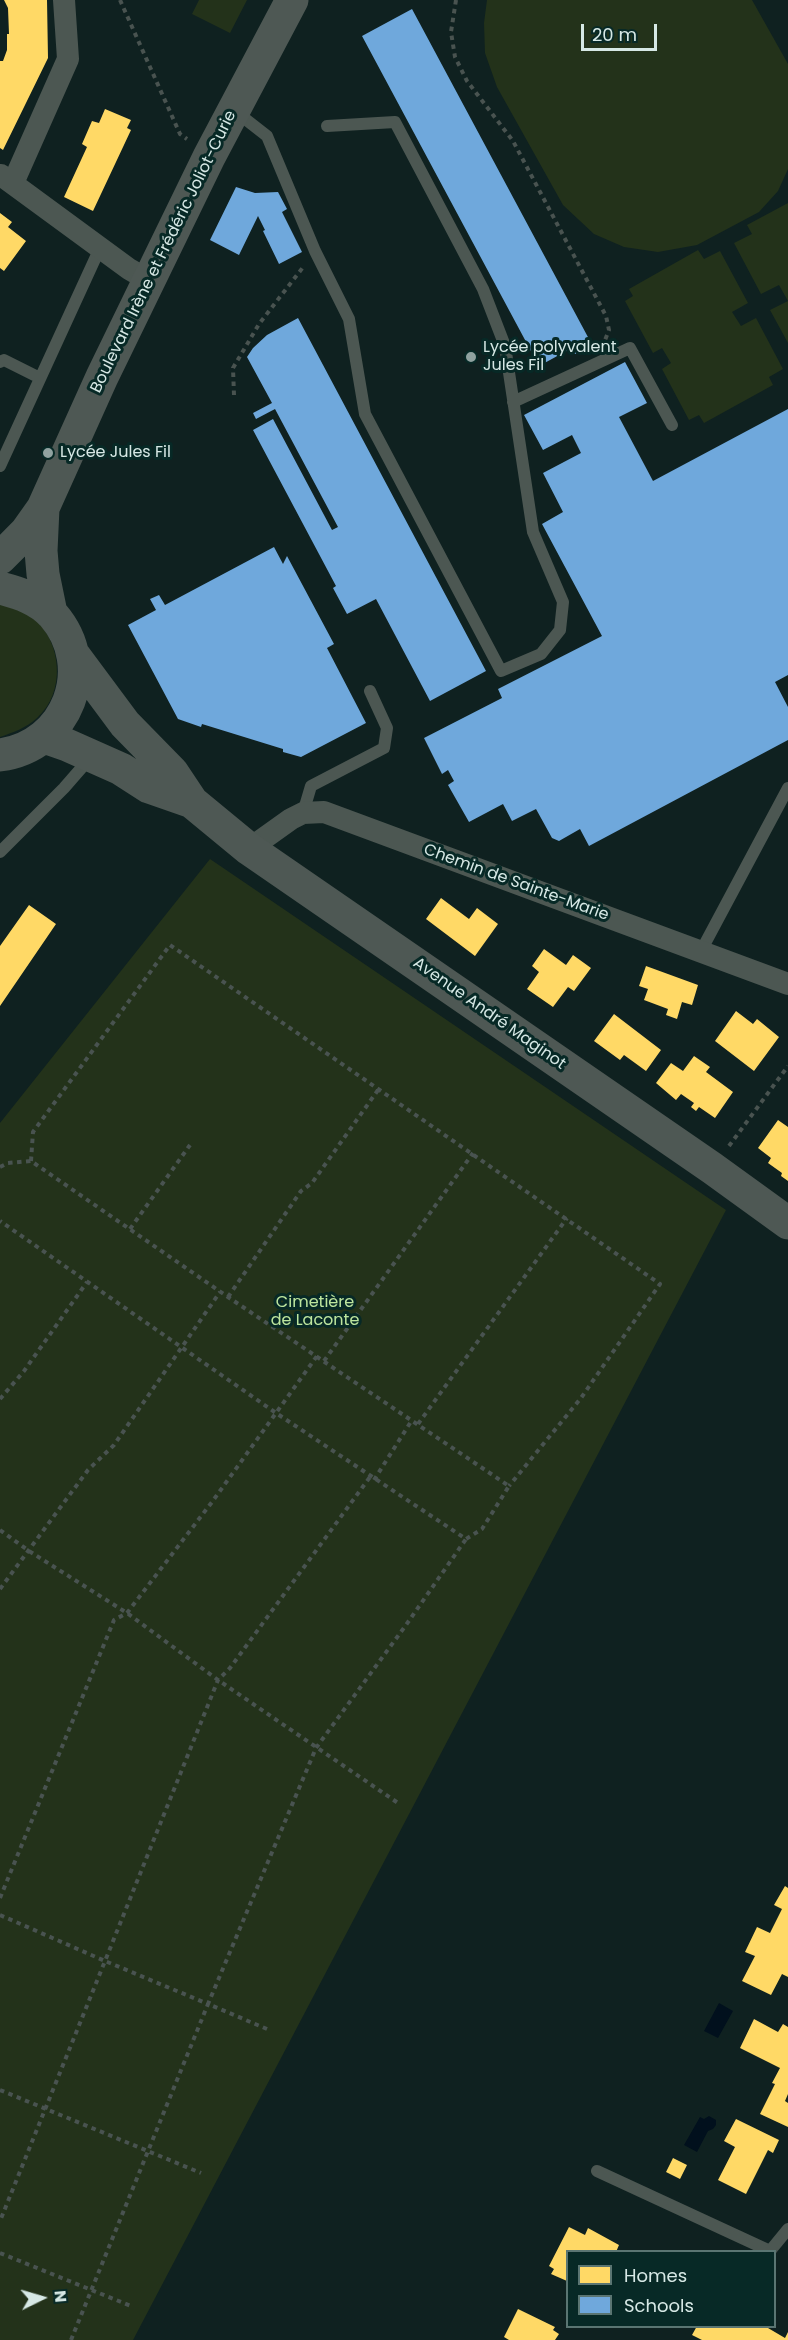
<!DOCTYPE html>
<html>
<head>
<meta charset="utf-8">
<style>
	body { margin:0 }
	#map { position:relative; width:788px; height:2340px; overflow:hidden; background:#0f2120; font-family:Poppins,sans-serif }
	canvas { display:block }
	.legend { position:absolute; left:566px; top:2250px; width:210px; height:78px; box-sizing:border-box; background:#072926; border:2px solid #5a7572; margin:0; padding:8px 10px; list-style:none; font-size:18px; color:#d6e8e5 }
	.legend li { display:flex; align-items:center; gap:12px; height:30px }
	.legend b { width:30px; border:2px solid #5a7572 }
	.north { position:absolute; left:12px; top:2268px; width:60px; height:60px; -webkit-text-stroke:4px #072926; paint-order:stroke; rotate:85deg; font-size:16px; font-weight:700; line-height:24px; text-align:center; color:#d6e8e5 }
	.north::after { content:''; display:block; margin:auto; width:21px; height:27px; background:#d6e8e5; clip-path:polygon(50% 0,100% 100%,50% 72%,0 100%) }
	.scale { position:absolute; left:581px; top:24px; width:76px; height:27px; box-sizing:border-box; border:3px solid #d6e8e5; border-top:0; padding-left:8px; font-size:18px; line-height:21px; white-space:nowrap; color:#d6e8e5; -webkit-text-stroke:4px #072926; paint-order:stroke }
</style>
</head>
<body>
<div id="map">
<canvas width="788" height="2340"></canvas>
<ul class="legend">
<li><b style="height:16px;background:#ffd966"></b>Homes</li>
<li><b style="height:16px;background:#6fa8dc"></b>Schools</li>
</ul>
<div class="north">N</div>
<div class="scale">20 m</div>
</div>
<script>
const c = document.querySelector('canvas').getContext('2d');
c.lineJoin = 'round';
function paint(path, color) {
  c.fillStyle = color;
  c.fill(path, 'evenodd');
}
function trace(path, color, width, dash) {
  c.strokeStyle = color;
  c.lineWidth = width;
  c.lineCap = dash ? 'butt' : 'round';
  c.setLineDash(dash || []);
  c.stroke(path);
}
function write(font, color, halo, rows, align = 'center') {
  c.font = font + ' Poppins,sans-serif';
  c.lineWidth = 6;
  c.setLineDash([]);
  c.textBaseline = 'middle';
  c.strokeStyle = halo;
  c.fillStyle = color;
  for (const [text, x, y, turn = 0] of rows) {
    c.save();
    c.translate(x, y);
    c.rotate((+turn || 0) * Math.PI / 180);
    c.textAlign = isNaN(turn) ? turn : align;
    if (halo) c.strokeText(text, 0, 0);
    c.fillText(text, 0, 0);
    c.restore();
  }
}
const green = new Path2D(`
	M199 0H247L230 33 192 14Z
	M487 0H752L788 64V169L778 191 759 212 697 245 658 252 624 247 594 234 563 205 497 87 485 53 484 23Z
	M788 203V343L770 310 788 301 779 285 761 294 734 243 752 234 747 225Z
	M698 250 704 259 720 251 748 303 732 312 741 326 756 318 783 369 769 377 773 385 704 423 699 415 689 420 662 369 671 363 662 348 653 353 625 301 633 296 629 289Z
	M0 603C10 608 26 611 34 618 62 643 66 692 37 718 26 728 14 732 0 737Z
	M210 859 726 1210 133 2340H0V1123Z`);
const water = new Path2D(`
	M719 2003 733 2011 718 2038 704 2031Z
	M709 2116 716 2120V2125L713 2129 708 2131 697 2152 684 2145 700 2117 704 2119Z`);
const homes = new Path2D(`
	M4 0H47L48 58 3 150 0 148V61H3L7 50V34H9L8 8Z
	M105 109 131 120 127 128 131 130 93 211 64 197 87 147 82 144 92 121 99 123Z
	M0 213 12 222 8 227 26 241 4 271 0 268Z
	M441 898 469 919 477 908 498 924 475 956 426 919Z
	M29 905 56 924 0 1006V946Z
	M544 949 566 965 573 955 591 968 574 991 568 987 553 1007 527 989 539 972 532 966Z
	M646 966 698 985 692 1005 682 1002 677 1019 666 1015 668 1009 644 1000 648 989 639 986Z
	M736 1011 753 1024 757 1019 779 1037 754 1071 715 1041Z
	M614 1014 661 1050 646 1071 624 1055 620 1060 594 1041Z
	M694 1056 710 1067 706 1072 733 1092 715 1118 699 1107 696 1111 691 1107 694 1103 681 1094 676 1100 656 1083 671 1063 683 1071Z
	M778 1120 788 1127V1181L781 1176 782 1173 768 1163 771 1158 758 1148Z
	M785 1886 788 1888V1977L782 1974 771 1995 742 1981 755 1956 745 1952 757 1927 770 1933 782 1909 774 1905Z
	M754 2019 778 2032 783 2024 788 2027V2094L785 2101 788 2103V2127L760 2114 775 2084 772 2083 780 2068 740 2048Z
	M736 2119 779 2140 773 2153 768 2150 746 2194 718 2180 735 2147 724 2141Z
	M673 2158 687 2165 680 2179 666 2172Z
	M569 2227 585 2235 588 2228 619 2245 616 2252H567V2281L551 2274 554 2269 549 2266Z
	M518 2309 555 2327 553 2330 559 2334 555 2340H509L504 2337Z
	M697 2326H769L768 2328 785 2338 788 2332V2340H702L692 2335Z`);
const schools = new Path2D(`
	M412 9 589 339 584 341 587 347 575 354 572 348 539 366 362 36Z
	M236 187 255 193 278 192 287 209 282 212 302 252 279 264 263 231 265 230 258 216 239 255 210 240Z
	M298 318 486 671 430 701 376 599 347 614 333 588 336 586 253 430 273 419 332 530 338 527 275 409 256 419 253 413 272 403 247 357 253 348 267 335Z
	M625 362 647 403 619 417 653 481 788 409V675L775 682 788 707V740L589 846 580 829 559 841 552 838 536 809 512 821 503 804 469 822 448 785 454 781 448 770 442 774 424 738 502 698 498 689 602 636 542 524 563 512 543 473 581 453 572 435 543 450 524 415Z
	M274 547 283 564 287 556 334 644 327 648 366 723 301 757 283 752V749L202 724 201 727 178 719 128 625 156 610 150 599 159 595 165 605Z`);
const path = new Path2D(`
	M120 0 180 134 187 139
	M456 0 451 32 455 57 467 81 513 141 606 316 609 330 605 340
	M234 395 233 368 259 324 304 266
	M729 1146 788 1066
	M31 1161 33 1132 170 945 660 1284 581 1398 509 1486
	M0 1167 8 1163 31 1161 228 1297 509 1486 482 1529 466 1539 276 1413 0 1221
	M130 1229 190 1145
	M228 1297 301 1191 312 1183 378 1090
	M324 1361 473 1153
	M0 1399 24 1371 87 1282
	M418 1424 567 1218
	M374 1480 412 1420
	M0 1530 29 1551 127 1613 218 1680 398 1803
	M0 1589 88 1470 114 1445 220 1292
	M0 1898 114 1620 127 1613 212 1502 317 1356
	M0 1915 105 1961 0 2221
	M267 2029 208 2004 316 1748 406 1625 466 1539
	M0 2090 201 2173
	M0 2253 131 2306
	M71 2340 208 2004 105 1961 218 1680 230 1668 370 1477`);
const lane = new Path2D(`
	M235 111 267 136 315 251 349 319 365 414 501 671 541 654 560 630 563 602 533 532 505 346 483 289 395 122 327 126
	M0 362 4 360 40 378
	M513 402 630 348 672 425
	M0 466 100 248
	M303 813 311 786 384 748 387 728 370 691
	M0 852 64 788 91 757
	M701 951 788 788
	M597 2171 770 2251 788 2229`);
const street = new Path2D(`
	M1 175 129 269 150 281
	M13 183 68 59 64 0
	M249 849 291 819 303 813 324 812 788 984`);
const secondary = new Path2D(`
	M43 508 41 551 43 574 51 613
	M0 558 26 532 43 508 102 377 209 157 292 0
	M0 588C19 593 39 599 53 615 98 667 68 746 0 755
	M73 654 125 724 172 772 192 802 249 849 712 1168 788 1223
	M44 737 67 745 121 769 149 787 192 802`);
const markers = [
	[471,357,6,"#90a2a0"],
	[48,453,6,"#90a2a0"]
];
const streetNames = [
	["Boulevard Irène et Frédéric Joliot-Curie",164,252,-64],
	["Chemin de Sainte-Marie",516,883,20],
	["Avenue André Maginot",489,1014,35]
];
const poiNames = [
	["Lycée polyvalent",483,348],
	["Jules Fil",483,366],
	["Lycée Jules Fil",60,453]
];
const parkNames = [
	["Cimetière",315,1303],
	["de Laconte",315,1321]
];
paint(green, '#23321a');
paint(water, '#01101d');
paint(homes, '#ffd966');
paint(schools, '#6fa8dc');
trace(path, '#495350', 4, [4.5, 4.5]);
trace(lane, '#4c5752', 12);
trace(street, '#4c5752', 22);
trace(secondary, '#4e5854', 33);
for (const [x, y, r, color] of markers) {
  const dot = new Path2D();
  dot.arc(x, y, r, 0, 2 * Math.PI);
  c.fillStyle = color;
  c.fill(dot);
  trace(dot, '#072926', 2);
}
write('16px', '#d6e8e5', '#072926', streetNames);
write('16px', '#d6e8e5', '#072926', poiNames, 'left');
write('16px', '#bde59e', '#072926', parkNames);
</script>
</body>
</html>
